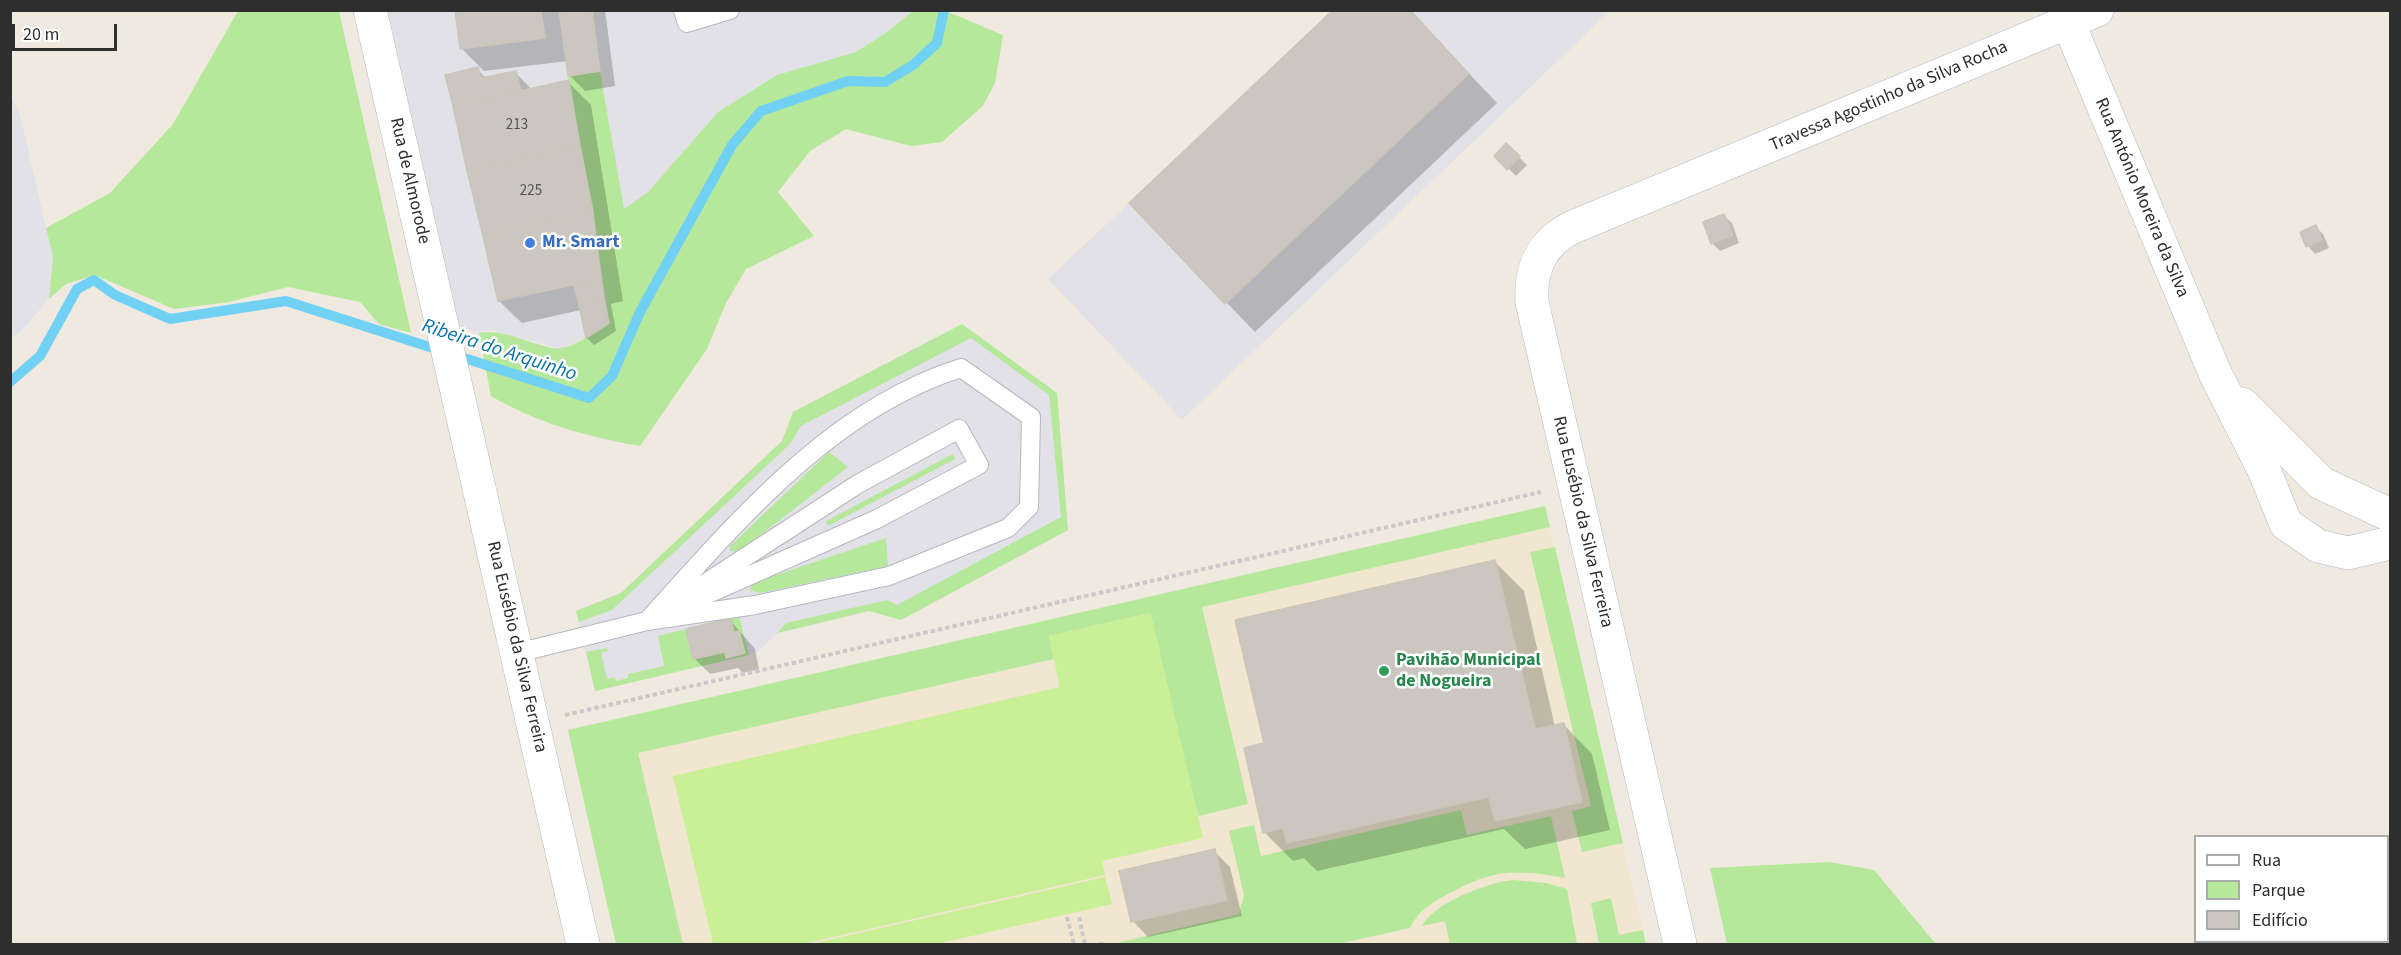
<!DOCTYPE html>
<html>
<head>
<meta charset="utf-8">
<style>
	body { margin:0 }
	#map { position:relative; width:2401px; height:955px; overflow:hidden; background:#f0e9e0; font-family:"Source Sans 3",sans-serif }
	canvas { display:block }
	.frame { position:absolute; inset:0; border:12px solid #2e2e2e; pointer-events:none }
	.legend { position:absolute; left:2194px; top:835px; width:195px; height:108px; box-sizing:border-box; background:#fff; border:2px solid #ababab; margin:0; padding:8px 10px; list-style:none; font-size:18px; color:#2e2e2e }
	.legend li { display:flex; align-items:center; gap:12px; height:30px }
	.legend b { width:30px; border:2px solid #ababab }
	.scale { position:absolute; left:12px; top:24px; width:105px; height:27px; box-sizing:border-box; border:3px solid #2e2e2e; border-top:0; padding-left:8px; font-size:18px; line-height:21px; white-space:nowrap; color:#2e2e2e; -webkit-text-stroke:4px #fff; paint-order:stroke }
</style>
</head>
<body>
<div id="map">
<canvas width="2401" height="955"></canvas>
<div class="frame"></div>
<ul class="legend">
<li><b style="height:8px;background:#fff"></b>Rua</li>
<li><b style="height:16px;background:#b5e89b"></b>Parque</li>
<li><b style="height:16px;background:#cbc6bf"></b>Edifício</li>
</ul>
<div class="scale">20 m</div>
</div>
<script>
const c = document.querySelector('canvas').getContext('2d');
c.lineJoin = 'round';
function paint(path, color) {
  c.fillStyle = color;
  c.fill(path, 'evenodd');
}
function trace(path, color, width, dash) {
  c.strokeStyle = color;
  c.lineWidth = width;
  c.lineCap = dash ? 'butt' : 'round';
  c.setLineDash(dash || []);
  c.stroke(path);
}
function write(font, color, halo, rows, align = 'center') {
  c.font = font + ' "Source Sans 3",sans-serif';
  c.lineWidth = 5;
  c.setLineDash([]);
  c.textBaseline = 'middle';
  c.strokeStyle = halo;
  c.fillStyle = color;
  for (const [text, x, y, turn = 0] of rows) {
    c.save();
    c.translate(x, y);
    c.rotate((+turn || 0) * Math.PI / 180);
    c.textAlign = isNaN(turn) ? turn : align;
    if (halo) c.strokeText(text, 0, 0);
    c.fillText(text, 0, 0);
    c.restore();
  }
}
const industrial = new Path2D(`
	M375 11H913L887 32 856 52 777 75 718 112 648 192 624 210 600 71 568 76 593 212 609 323 586 338 560 349 492 330 479 333 446 321Z
	M1333 11H1610L1182 420 1048 279Z
	M10 96 19 111 53 257 49 299 21 331 11 338Z
	M962 324 1057 393 1068 530 901 620 869 611 778 633 756 653 595 691 576 611 621 593 782 441 793 412Z`);
const education = new Path2D(`
	M1545 506 1646 944H616L568 730Z`);
const green = new Path2D(`
	M238 11H339L411 333 379 324 360 302 288 287 229 302 174 309 95 275 66 284 49 299 53 257 46 228 110 193 173 124Z
	M913 11H946L1003 35 995 83 983 106 942 142 911 146 846 129 810 151 778 192 814 236 746 269 726 303 707 349 640 446C588 437 537 423 491 396L479 333C507 327 544 352 562 348 579 344 595 332 609 323L593 212 568 76 600 71 624 209 648 192 718 112 777 75 856 52 887 32Z
	M962 324 1057 393 1068 530 901 620 869 611 777 633 786 623 887 600 897 605 1061 517 1049 395 971 338 801 426 790 444 612 610 579 622 576 611 621 593 782 441 793 412Z
	M829 452 848 467 739 552 730 551V546Z
	M953 454 955 459 828 526 826 521Z
	M1545 506 1550 527 1202 607 1248 804 1198 816 1150 613 1049 636 1054 659 638 753 683 944H616L568 730Z
	M886 538 888 566 760 593 749 590 755 582Z
	M1555 547 1623 843 1582 852 1572 811 1591 806 1530 552Z
	M739 616 749 655 595 691 586 652 607 648 608 651 601 653 607 679 615 677 616 681 628 678V674L664 666 658 636 686 629 693 659 725 652 727 657 744 653 739 632H734L731 618Z
	M1461 810 1467 835 1551 816 1565 878C1518 869 1492 869 1450 893 1431 903 1420 909 1410 928L1337 944H1113L1239 914 1244 895 1229 831 1254 825 1261 856Z
	M1829 862 1874 870 1936 944H1727L1710 868Z
	M1513 880 1546 883 1567 889 1577 944H1450L1445 921 1422 926C1435 902 1487 883 1513 880Z
	M1611 898 1619 935 1643 930 1646 944H1599L1591 903Z`);
const pitch = new Path2D(`
	M1151 613 1203 838 1102 861 1105 875 803 944H713L673 776 1060 687 1049 636Z
	M1105 877 1112 904 936 944H811Z`);
const shadow = new Path2D(`
	M456 10H605L615 86 585 91 569 75 567 61 484 71 461 48Z
	M1409 10 1497 103 1255 332 1131 203Z
	M477 69 487 79 515 72 532 90 568 82 591 105 623 301 611 304 616 331 594 345 587 338 581 310 522 323 499 301Z
	M1506 145 1527 165 1516 176 1496 156Z
	M1724 216 1732 223 1739 243 1720 251 1712 243Z
	M2316 227 2323 234 2329 248 2315 254 2308 246Z
	M1495 562 1524 591 1555 727 1564 725 1592 754 1610 830 1525 849 1504 829 1317 871 1304 858 1293 861 1264 832 1266 745Z
	M730 620 755 649 759 669 743 673 738 668 710 674 695 659Z
	M1214 851 1230 867 1242 916 1148 937 1133 921Z`);
const stream = new Path2D(`
	M10 382 40 356 77 289 94 280 115 295 170 319 286 301 589 398 612 376 640 312 732 145 761 111 848 81 885 82 913 65 937 43 944 10`);
const building = new Path2D(`
	M455 10H541L545 38 460 49Z
	M559 10H592L600 71 568 76Z
	M1333 10H1410L1469 74 1225 304 1129 203Z
	M478 67 481 78 516 71 521 91 453 106 445 75Z
	M569 80 580 146 467 171 453 106Z
	M1506 143 1520 156 1507 170 1494 156Z
	M580 146 593 212 483 236 467 171Z
	M593 212 601 279 498 301 483 236Z
	M1724 214 1733 235 1711 244 1703 222Z
	M2316 225 2322 240 2306 247 2300 232Z
	M601 279 604 299 579 305 574 285Z
	M604 299 609 323 586 338 579 305Z
	M1495 560 1535 729 1564 723 1582 802 1495 821 1489 797 1287 843 1283 828 1263 833 1244 748 1264 743 1235 620Z
	M731 618 734 632 739 631 745 653 726 658 725 652 693 659 686 629Z
	M1215 849 1227 900 1131 922 1119 871Z`);
const path = new Path2D(`
	M565 715 1541 492
	M1067 917 1074 944
	M1079 917 1085 944
	M1099 944H1104`);
const lane = new Path2D(`
	M683 10 687 23 730 10
	M959 429 979 465 877 519 647 621 858 484Z
	M517 653 647 621 755 605 889 576 1008 528 1029 507 1031 417 961 368C830 409 736 523 647 621`);
const street = new Path2D(`
	M370 10 583 944
	M2068 22 2215 373 2264 470 2286 524 2318 546 2348 553 2390 543
	M2242 404 2321 483 2390 515
	M1680 944 1532 302C1530 268 1542 242 1573 227L2097 10`);
const markers = [
	[530,243,6,"#3f7fe0"],
	[1384,671,6,"#2e9e5b"]
];
const numberNames = [
	["213",517,126],
	["225",531,192]
];
const streetNames = [
	["Travessa Agostinho da Silva Rocha",1889,97,-23],
	["Rua de Almorode",409,181,77],
	["Rua António Moreira da Silva",2141,198,67],
	["Rua Eusébio da Silva Ferreira",1582,522,77],
	["Rua Eusébio da Silva Ferreira",516,647,77]
];
const shopNames = [
	["Mr. Smart",542,243]
];
const leisureNames = [
	["Pavihão Municipal",1396,661],
	["de Nogueira",1396,682]
];
const waterNames = [
	["Ribeira do Arquinho",499,351,18]
];
paint(industrial, '#e3e1e8');
paint(education, '#f1e6d0');
paint(green, '#b5e89b');
paint(pitch, '#c9ef97');
paint(shadow, '#0003');
trace(stream, '#70d1f5', 10);
paint(building, '#cbc6bf');
trace(building, '#ccc5b9', 1.5);
trace(lane, '#b4b7c2', 20);
trace(street, '#b4b7c2', 34);
trace(path, '#c9c9c9', 4, [4.5, 3]);
trace(lane, '#fff', 18);
trace(street, '#fff', 33);
for (const [x, y, r, color] of markers) {
  const dot = new Path2D();
  dot.arc(x, y, r, 0, 2 * Math.PI);
  c.fillStyle = color;
  c.fill(dot);
  trace(dot, '#fff', 2);
}
write('15px', '#555452', null, numberNames);
write('18px', '#2e2e2e', '#fff', streetNames);
write('bold 18px', '#366cbe', '#fff', shopNames, 'left');
write('bold 18px', '#27864d', '#fff', leisureNames, 'left');
write('italic 20px', '#0771a9', '#fff', waterNames);
</script>
</body>
</html>
